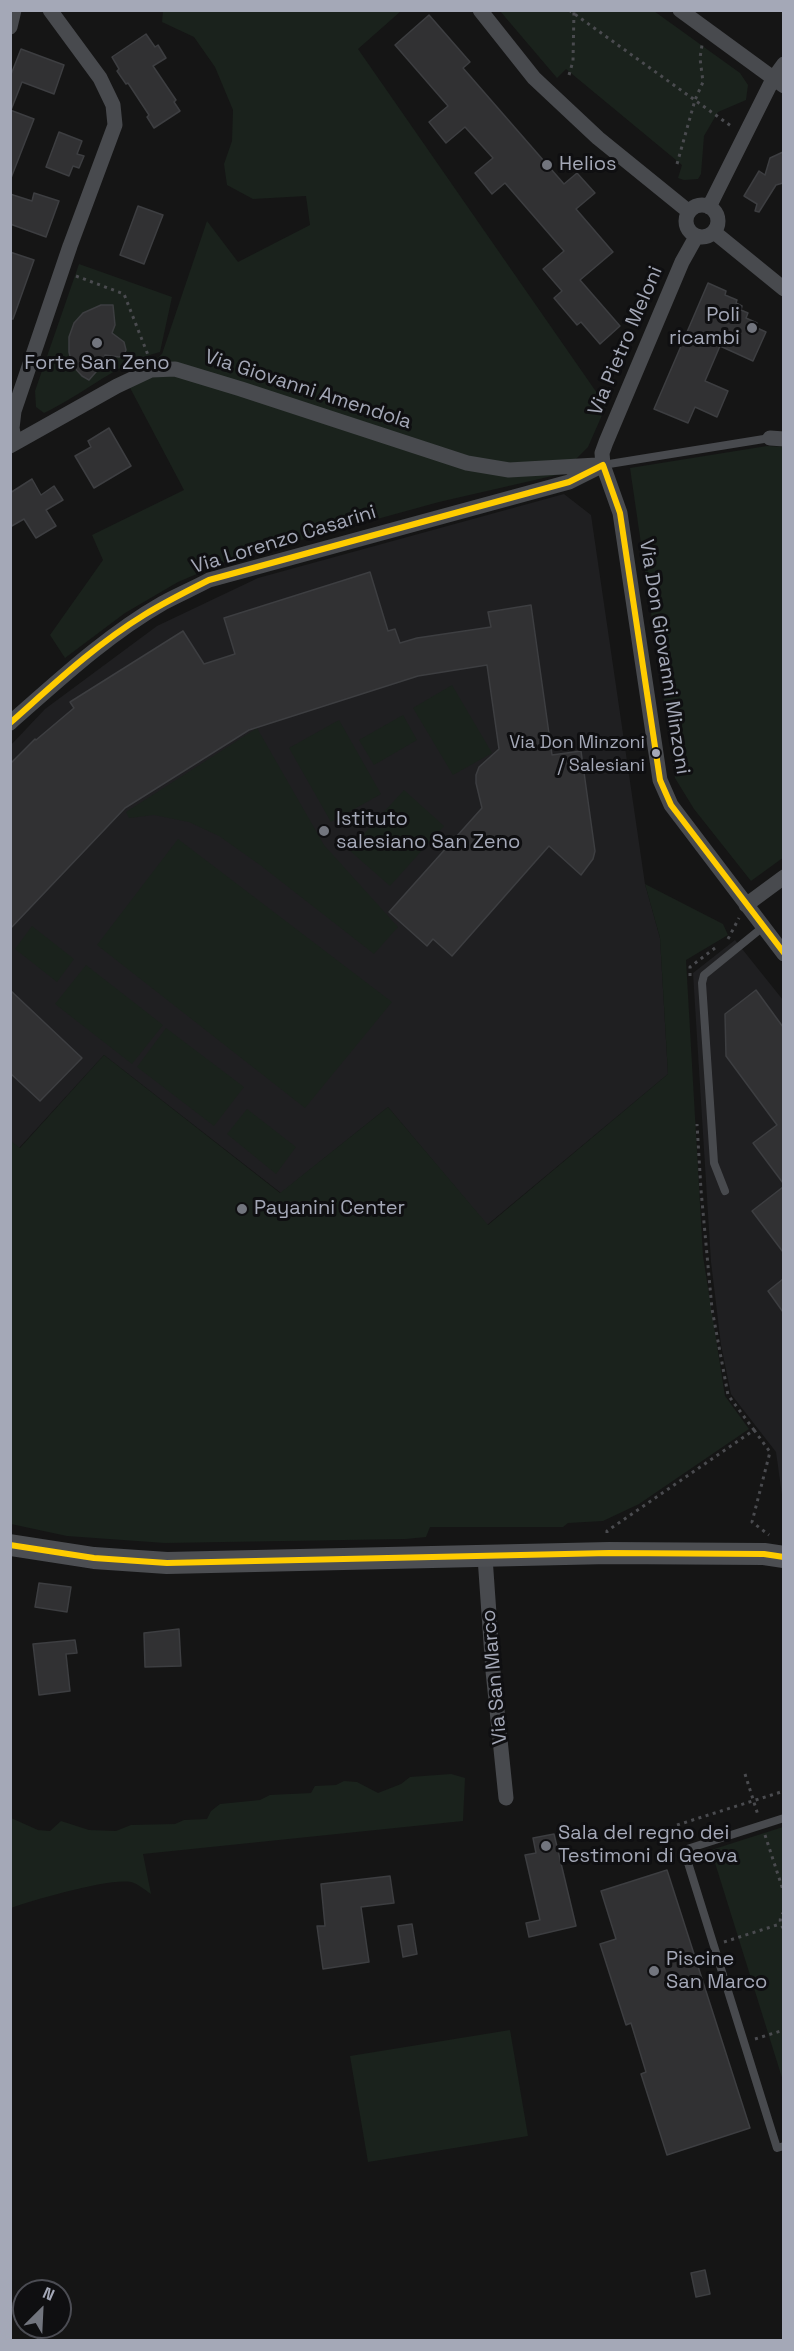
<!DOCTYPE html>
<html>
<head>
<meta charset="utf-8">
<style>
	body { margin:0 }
	#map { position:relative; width:794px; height:2351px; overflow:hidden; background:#151515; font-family:"Space Grotesk",sans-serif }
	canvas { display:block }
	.frame { position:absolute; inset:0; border:12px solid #a4a8b7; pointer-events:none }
	.north { position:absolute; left:12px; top:2279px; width:60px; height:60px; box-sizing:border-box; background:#0f0f11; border:2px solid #4b4c53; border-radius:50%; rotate:24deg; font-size:16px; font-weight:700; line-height:24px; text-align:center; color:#a4a8b7 }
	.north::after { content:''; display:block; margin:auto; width:21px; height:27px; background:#72757e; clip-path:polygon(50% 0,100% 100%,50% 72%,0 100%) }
</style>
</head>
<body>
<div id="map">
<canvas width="794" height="2351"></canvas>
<div class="frame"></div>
<div class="north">N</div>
</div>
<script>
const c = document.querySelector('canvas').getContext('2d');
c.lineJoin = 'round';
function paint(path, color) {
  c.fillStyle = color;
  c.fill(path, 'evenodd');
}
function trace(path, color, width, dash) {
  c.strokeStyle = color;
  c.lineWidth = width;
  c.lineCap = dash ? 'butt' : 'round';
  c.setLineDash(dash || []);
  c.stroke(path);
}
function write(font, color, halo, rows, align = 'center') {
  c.font = font + ' "Space Grotesk",sans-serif';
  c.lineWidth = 6;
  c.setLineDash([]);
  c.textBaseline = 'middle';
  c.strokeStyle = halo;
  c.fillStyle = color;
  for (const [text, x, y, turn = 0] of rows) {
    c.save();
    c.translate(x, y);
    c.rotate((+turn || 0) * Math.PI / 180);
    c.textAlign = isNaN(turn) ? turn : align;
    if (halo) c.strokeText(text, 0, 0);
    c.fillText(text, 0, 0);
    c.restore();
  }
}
const built = new Path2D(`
	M564 494 591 515 645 884 660 938 668 1074 487 1225 388 1107 281 1193 104 1055 19 1148 10 1141V746L45 709 157 626 258 578Z
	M735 940 783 1000V1502L776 1452 731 1394 721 1345 711 1262 693 973Z`);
const green = new Path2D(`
	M163 11H401L358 49 606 406 588 447 561 474 439 502 232 559 178 582 125 613 65 658 50 635 103 560 92 535 184 490 128 384 162 354 207 221 238 262 310 225 306 196 253 199 227 185 224 164 232 141 233 110 215 67 194 37 162 22Z
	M500 11H654L740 73 748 85 746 100 718 112 704 136 701 174 698 179 684 180 678 178 682 165 566 69 557 78Z
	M79 264 172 297 160 352C118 362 83 395 44 413L36 407 35 391Z
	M767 446 784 447V857L751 881 694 809 675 778 630 468Z
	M452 685 492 753 453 775 413 708Z
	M403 715 417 740 374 765 359 740Z
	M339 720 381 794 331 822 289 748Z
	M257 728 324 845 398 927 374 954 260 865 219 836 189 822 154 815 129 818 126 812Z
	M404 790 444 826 390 886 349 850Z
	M178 839 392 1002 305 1108 97 945Z
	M645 884 723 924 728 935 686 960 703 1256 725 1396 749 1429 639 1504 603 1521 568 1523 563 1527H430L426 1537 405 1539 165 1543 67 1536 11 1524V1141L20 1148 104 1055 280 1193 388 1107 488 1225 668 1074 660 938Z
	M32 926 74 959 57 982 15 949Z
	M86 965 163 1025 132 1064 55 1004Z
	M166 1028 244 1087 214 1126 137 1067Z
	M247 1109 296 1147 276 1174 227 1134Z
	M451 1774 465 1778 463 1821 143 1854 151 1894C145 1890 137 1883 131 1882 109 1878 33 1900 11 1908V1818L38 1830 50 1831 61 1821 89 1830 116 1831 131 1825 175 1824 184 1820 207 1819 211 1811 220 1804 260 1800 270 1795 311 1793 315 1786 336 1785 344 1781 357 1782 378 1793 401 1784 410 1777Z
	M783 1827H784L783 2081 711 1850Z
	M510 2030 528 2136 368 2162 350 2056Z`);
const building = new Path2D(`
	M429 15 470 62 463 68 564 184 577 173 595 193 576 209 613 252 580 280 620 326 600 344 581 322 577 325 554 298 562 291 543 269 564 251 505 183 492 194 475 173 493 158 465 127 446 143 429 122 448 106 395 45Z
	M146 34 155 47 158 45 166 58 153 66 176 100 174 102 180 111 154 128 147 117 149 115 128 83 126 84 117 71 119 69 112 57Z
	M21 49 64 65 54 94 22 82 11 110 10 77Z
	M10 110 34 119 11 178H10Z
	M59 132 82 141 77 154 84 156 79 168 73 166 69 176 46 167Z
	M783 152V183L776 185 759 212 755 211 757 204 744 196 759 171 765 175 770 158Z
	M34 193 59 201 46 237 10 224V194L32 201Z
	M138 206 163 215 144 264 120 255Z
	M10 252 34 260 13 319H10Z
	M708 283 726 291 725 295 737 300 736 303 742 306 741 310 748 313 746 318 757 323 755 327 766 332 753 361 720 346 705 381 728 391 717 417 695 407 688 423 654 409Z
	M101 305H113L115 325 112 333 124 342 126 350 124 355 119 357 105 355 102 365 89 380 82 376 72 365 69 352V337L74 323 83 313Z
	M109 428 131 466 94 488 75 456 91 447 88 441Z
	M32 479 41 495 54 486 63 500 46 510 56 526 36 538 24 519 10 527V493Z
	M370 572 388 631 395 629 400 643 417 638 491 627 488 612 531 605 552 755 581 751 595 851 593 859 581 875 549 846 452 956 433 939 427 946 389 912 482 808 476 783V775L479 767 499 749 487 665 418 676 249 730 125 808 10 929V764L35 739 36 740 74 708 70 702 183 631 204 664 235 654 224 618Z
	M10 990 82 1058 40 1101 10 1073Z
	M756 990 783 1027V1183L753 1143 777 1125 726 1056 725 1014Z
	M783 1187V1252L752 1211Z
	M783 1279V1312L768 1291Z
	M39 1583 71 1587 67 1612 35 1607Z
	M179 1629 181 1666 145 1667 144 1633Z
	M75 1640 77 1653 66 1654 70 1691 39 1695 33 1644Z
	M554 1834 576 1926 529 1937 526 1923 540 1920 525 1855 536 1853 533 1838Z
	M667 1870 750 2128 667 2155 641 2074 646 2072 631 2023 626 2025 600 1944 616 1939 601 1891Z
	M390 1876 394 1903 361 1907 369 1962 323 1969 317 1926H325L321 1884Z
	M412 1924 417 1954 403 1957 398 1926Z
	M705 2270 710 2294 696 2297 691 2273Z`);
const path = new Path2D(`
	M569 10 731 126
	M569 75 573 61 574 10
	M677 164 695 100 703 82 700 58 702 45
	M76 276 124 294 148 355
	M728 939 739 918
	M690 976V967L715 948
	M754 1430 770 1452 752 1522 769 1535
	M607 1533V1531L754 1430 728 1395 712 1309 701 1190 697 1124
	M745 1774 758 1815
	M677 1825 784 1791
	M765 1835 784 1893
	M784 1912C779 1917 779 1923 784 1929
	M724 1942 780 1924
	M755 2039 784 2030`);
const service = new Path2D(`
	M603 465 770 438
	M725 1191 714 1163 702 983 704 975 763 927
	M784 1818 684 1850 777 2148 784 2146`);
const minor = new Path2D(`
	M480 10 534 78 598 138 688 211
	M680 10 784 86
	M10 27 14 10
	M686 221a16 16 0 1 1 32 0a16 16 0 1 1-32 0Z
	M709 207 773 79 784 64
	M714 232 784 289
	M696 237 682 262 606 442 602 453 603 465 620 513 660 780 671 805 784 954
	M770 438 784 439
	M15 443 12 428 14 411 70 246 115 125 113 105 100 78 50 10
	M10 446 117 386 151 370 175 369 241 389 467 463 509 470 597 465
	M10 723C59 680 107 635 163 603 178 595 194 588 209 580L569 482 603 465
	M746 905 784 877
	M485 1557 493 1671 506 1798`);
const secondary = new Path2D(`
	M10 1545 94 1558 167 1563 609 1553 764 1554 784 1557`);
const bus1 = new Path2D(`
	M603 465 620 513 660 780 671 805 784 953
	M10 723C53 685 95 645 144 615 165 602 187 591 209 580L569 482 603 465
	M10 1545 94 1558 167 1563 609 1553 764 1554 784 1557`);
const markers = [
	[547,165,6,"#72757e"],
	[752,328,6,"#72757e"],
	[97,343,6,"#72757e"],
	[656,753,5,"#a4a8b7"],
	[324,831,6,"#72757e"],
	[242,1209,6,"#72757e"],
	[546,1846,6,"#72757e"],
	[654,1971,6,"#72757e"]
];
const busNames = [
	["Via Don Minzoni",645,743],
	["/ Salesiani",645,766]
];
const poiNames = [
	["Helios",559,165],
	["Poli",740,316,"right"],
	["ricambi",740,339,"right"],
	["Forte San Zeno",97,364,"center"],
	["Istituto",336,820],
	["salesiano San Zeno",336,843],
	["Payanini Center",254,1209],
	["Sala del regno dei",558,1834],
	["Testimoni di Geova",558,1857],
	["Piscine",666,1960],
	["San Marco",666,1983]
];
const streetNames = [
	["Via Pietro Meloni",626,341,-67],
	["Via Giovanni Amendola",308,390,18],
	["Via Lorenzo Casarini",284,540,-17],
	["Via Don Giovanni Minzoni",664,657,81],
	["Via San Marco",495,1677,-95]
];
paint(built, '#1f1f21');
paint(green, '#1a221c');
paint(building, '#313133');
trace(building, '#3d3e41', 1.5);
trace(path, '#4a4b4f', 3, [3, 4.5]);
trace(service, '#484a4e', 8);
trace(minor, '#484a4e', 15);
trace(secondary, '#4c4e52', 22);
trace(bus1, '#fc0', 6);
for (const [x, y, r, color] of markers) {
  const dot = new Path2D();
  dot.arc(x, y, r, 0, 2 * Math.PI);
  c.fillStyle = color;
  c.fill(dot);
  trace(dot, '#0f0f11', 2);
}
write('18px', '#a4a8b7', '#0f0f11', busNames, 'right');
write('20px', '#a4a8b7', '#0f0f11', poiNames, 'left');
write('20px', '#a4a8b7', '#0f0f11', streetNames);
</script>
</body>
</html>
